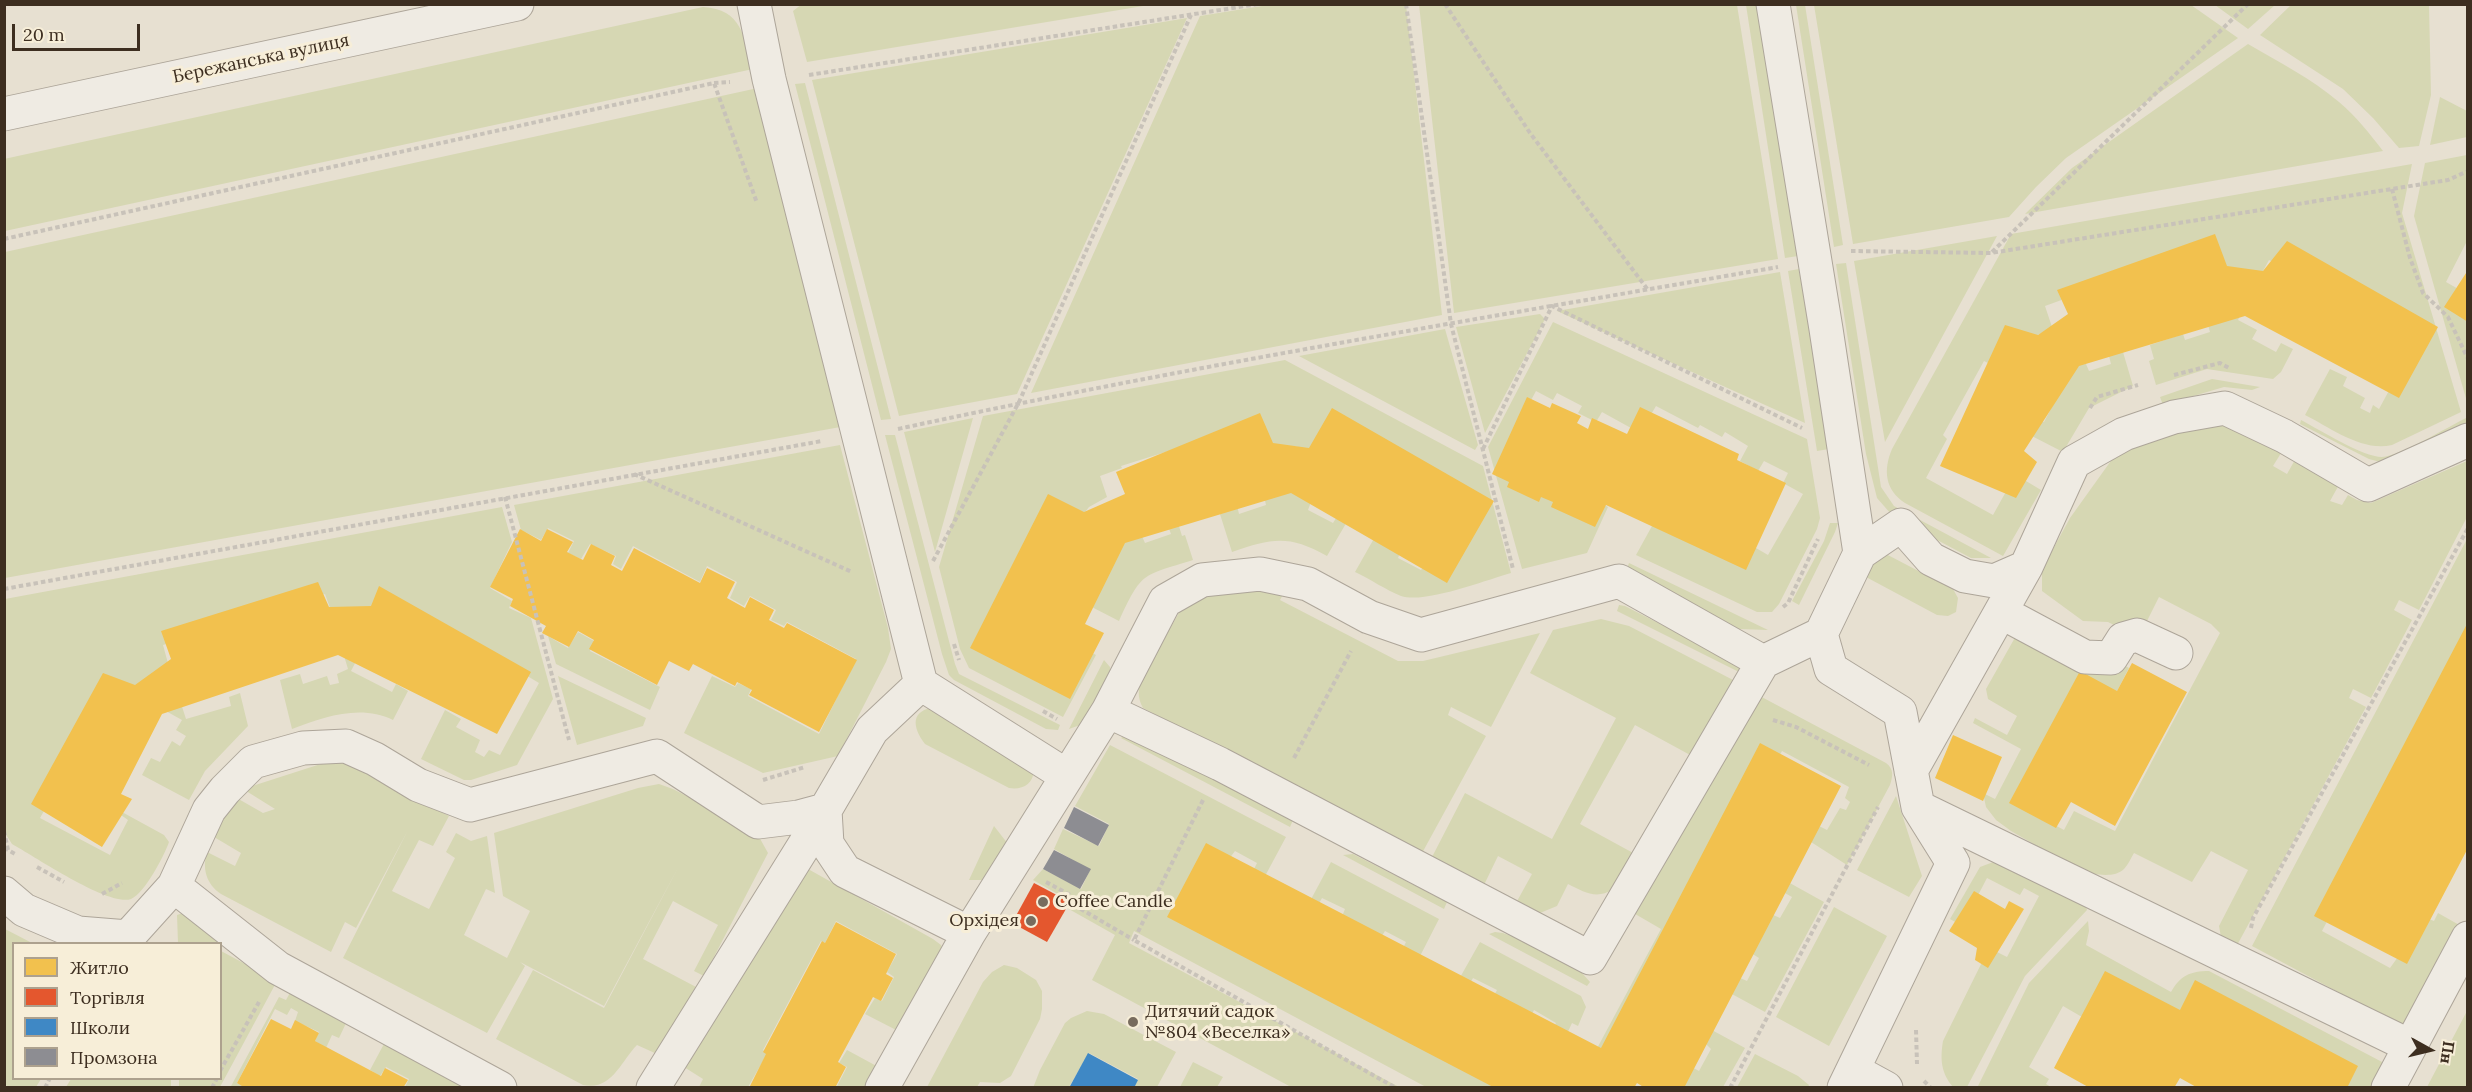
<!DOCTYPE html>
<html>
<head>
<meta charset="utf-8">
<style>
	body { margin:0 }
	#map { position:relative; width:2472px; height:1092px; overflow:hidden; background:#e7e0d1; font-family:Lora,serif }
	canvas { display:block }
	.frame { position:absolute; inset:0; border:6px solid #3d2e20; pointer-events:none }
	.legend { position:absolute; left:12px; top:942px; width:210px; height:138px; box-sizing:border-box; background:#f7eed8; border:2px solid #ada18e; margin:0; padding:8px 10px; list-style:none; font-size:18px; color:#3d2e20 }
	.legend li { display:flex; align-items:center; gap:12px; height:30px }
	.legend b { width:30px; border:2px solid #ada18e }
	.north { position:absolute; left:2400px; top:1020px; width:60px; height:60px; -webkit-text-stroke:4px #f7eed8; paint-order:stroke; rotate:98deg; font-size:16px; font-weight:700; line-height:24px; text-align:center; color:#3d2e20 }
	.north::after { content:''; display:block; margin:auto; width:21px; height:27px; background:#3d2e20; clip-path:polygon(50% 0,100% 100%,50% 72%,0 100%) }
	.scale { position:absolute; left:12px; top:24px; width:128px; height:27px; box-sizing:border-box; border:3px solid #3d2e20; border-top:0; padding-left:8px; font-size:18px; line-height:21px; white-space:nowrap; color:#3d2e20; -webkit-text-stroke:4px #f7eed8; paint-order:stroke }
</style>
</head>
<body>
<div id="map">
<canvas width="2472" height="1092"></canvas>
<div class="frame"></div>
<ul class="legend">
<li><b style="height:16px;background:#f2c14e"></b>Житло</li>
<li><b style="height:16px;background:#e4572e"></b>Торгівля</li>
<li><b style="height:16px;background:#3f88c5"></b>Школи</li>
<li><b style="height:16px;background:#8d8d92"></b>Промзона</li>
</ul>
<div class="north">Пн</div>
<div class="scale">20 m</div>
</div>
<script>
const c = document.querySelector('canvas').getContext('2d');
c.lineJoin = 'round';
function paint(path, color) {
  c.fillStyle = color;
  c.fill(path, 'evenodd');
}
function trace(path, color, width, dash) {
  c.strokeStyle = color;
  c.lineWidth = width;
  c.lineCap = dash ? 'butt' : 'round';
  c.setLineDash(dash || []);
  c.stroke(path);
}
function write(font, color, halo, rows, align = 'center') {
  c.font = font + ' Lora,serif';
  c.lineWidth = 6;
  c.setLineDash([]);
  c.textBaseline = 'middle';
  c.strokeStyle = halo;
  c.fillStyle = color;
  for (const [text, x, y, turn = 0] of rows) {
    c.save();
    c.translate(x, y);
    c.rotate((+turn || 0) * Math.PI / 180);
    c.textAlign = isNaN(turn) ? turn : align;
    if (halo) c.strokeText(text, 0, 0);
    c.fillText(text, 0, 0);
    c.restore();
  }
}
const green = new Path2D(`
	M802 4H1149V5L807 62 793 11Z
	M1268 5H1406L1442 315 1031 393 1200 16Z
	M1419 5H1737L1778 259 1454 313Z
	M1746 5H1759L1798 256 1785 258Z
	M1796 5H1805L1843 245 1834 247Z
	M1814 5H2191L2238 38 2066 158 2036 187 2009 217 1853 244Z
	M2215 5H2275L2248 29Z
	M2291 5H2429L2431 95 2419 146 2399 148 2373 118 2343 89 2260 35Z
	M703 7C742 9 744 37 753 69L5 231 4 159Z
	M1187 18 1017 394 899 416 812 80Z
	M2248 44C2279 62 2312 79 2339 102 2356 116 2370 134 2383 151L2025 214 2072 168Z
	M805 83 891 419 881 420 795 84Z
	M758 88 846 426 5 578V252Z
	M2440 97 2467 111V137L2430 145Z
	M2467 155V241L2446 282 2467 294V402L2414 216 2425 163Z
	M2412 164 2402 213 2461 412 2392 445C2362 452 2331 428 2305 415L2330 369 2347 377 2343 386 2365 398 2360 408 2370 413 2373 405 2379 409 2417 339 2269 260 2258 280 2067 298 2045 306 2052 327 1988 363 1984 361 1943 435 1947 439 1926 478 1993 515 2013 479 2006 469 2041 490 2003 556 1905 503C1885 490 1883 470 1892 449L2011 234Z
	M1997 236 1885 442 1854 261Z
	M1846 263 1881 487 1894 506 1991 558H1971L1907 524 1891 514 1877 498 1866 454 1836 264Z
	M1799 269 1829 449 1817 451 1788 271Z
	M1780 272 1805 423 1557 311Z
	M2248 299 2238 320 2257 330 2252 339 2276 352 2281 343 2293 349 2281 372 2273 379 2207 369 2156 385 2149 361 2154 359 2150 345 2183 334 2185 340 2210 332 2208 325Z
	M1540 314 1545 319 1485 433 1456 327Z
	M1553 322 1807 439 1820 518 1817 529 1779 604 1772 612H1757L1636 555 1668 497 1768 555 1803 494 1783 483 1788 473 1764 461 1758 471 1740 461 1748 446 1725 432 1722 437 1700 425 1698 428 1656 406 1640 433 1602 412 1596 422 1578 413 1582 406 1557 393 1553 400 1536 391 1503 452 1608 507 1587 553 1522 569 1488 447Z
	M1445 329 1478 445 1475 450 1299 356Z
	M2123 352 2133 386 2089 408 2063 452 2026 433 2034 418 2044 422 2056 399 2037 365 2086 364 2089 371 2111 364 2109 356Z
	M1285 360 1483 466 1511 573C1486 580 1425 604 1401 596 1386 590 1370 579 1355 572L1376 535 1402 548 1398 558 1421 570 1427 562 1317 452 1294 446 1271 448 1242 428 1121 466 1122 468 1100 476 1107 497 1089 507 1074 526 1065 639 1096 655 1063 717 969 668 960 649 939 567 983 416Z
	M2212 379 2260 387 2252 390 2224 387 2163 405 2160 397Z
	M2468 417 2467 427 2384 463 2369 459 2300 424 2301 420C2320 430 2363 457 2382 457 2401 456 2449 426 2468 417Z
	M973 418 935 552 904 432Z
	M2219 418 2283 450 2273 466 2287 474 2296 458 2340 483 2330 501 2342 505 2348 495 2357 500 2371 503 2467 461V517L2419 610 2399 600 2394 610 2412 620 2371 698 2353 689 2349 698 2366 707 2235 949 2221 937 2219 926 2248 870 2211 851 2192 882 2134 853C2131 858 2128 865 2124 869 2114 879 2093 874 2081 871L2011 831 1996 820 1986 807 1983 793 1995 799 2021 749 1973 723 1975 718 2007 735 2017 716 1988 699 1986 689 2017 634 2065 630 2129 668 2117 691 2014 803 2064 830 2074 811 2115 831 2220 633 2211 624 2159 597 2145 625 2120 628 2108 622 2083 621 2042 591V569L2070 518 2118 451Z
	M885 435H895L955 664 959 674 1060 725 1058 730 1046 729 954 680 949 675 942 654Z
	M840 445 888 628 891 649 886 662 838 756 763 773 684 733 712 676 735 687 738 683 751 689 748 696 819 734 856 659 787 622 784 626 771 620 776 610 750 596 744 606 730 598 737 582 707 566 700 582 633 546 621 569 613 564 616 556 590 544 581 559 568 553 574 541 548 528 541 540 521 530 514 505Z
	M1276 468 1311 502 1308 510 1333 523 1338 515 1348 520 1327 556C1289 535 1273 538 1232 552L1219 511 1237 505 1239 514 1266 505 1264 496Z
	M502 507 512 542 490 588 512 601 509 608 531 618 553 699 517 765 471 780H464L421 759 445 710 461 719 456 727 480 740 475 752 484 757 489 750 500 755 539 683 519 671 334 619 325 594 163 645 169 667 62 779 40 818 110 855 128 820 121 815 122 812 164 835 169 842C164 856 145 893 131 899 109 907 34 856 12 844L5 833V599Z
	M1178 523 1182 536 1185 535 1193 560C1142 576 1142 571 1119 621L1084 603 1114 547 1141 534 1145 543 1171 534 1168 526Z
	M1830 523H1838L1835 532 1799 605 1792 601 1824 541Z
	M2467 539V655L2322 931 2390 968 2426 918 2434 921 2438 913 2461 926 2405 1023H2396L2252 946Z
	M1884 553 1953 589 1958 598 1956 612 1948 616 1937 615 1866 577 1865 562Z
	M1629 563 1768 630 1739 629 1625 574Z
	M1226 590 1285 591 1280 600 1398 661H1423L1540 633 1491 727 1451 707 1448 715 1486 736 1421 855 1143 708C1137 697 1138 689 1142 678L1180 611 1194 602Z
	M1619 605 1625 606 1742 666 1739 672 1617 611Z
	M1601 619 1629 626 1735 681 1692 756 1635 725 1580 824 1635 854 1613 889C1597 900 1584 892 1568 884L1557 906 1540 913 1516 903 1532 874 1498 856 1483 887 1431 859 1465 793 1552 839 1616 718 1530 673 1553 630Z
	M578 632 594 641 590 651 660 687 650 710 556 664 548 636 568 648Z
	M339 639 366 642 351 671 392 692 396 684 408 691 393 720C360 704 324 717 292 729L280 680 300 674 303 684 327 676 330 685 339 683 337 674 348 669Z
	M1104 660 1110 667V680L1080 725 1069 729Z
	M558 676 646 718 643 726 577 745Z
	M176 688 186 719 231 706 229 697 240 693 248 726 205 771 189 800 142 775 151 758 160 762 172 741 180 746 186 736 176 730 182 720 155 705Z
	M1756 694 1886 763C1894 769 1893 776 1890 785L1847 865 1811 842 1819 826 1827 830 1840 808 1846 810 1850 802 1845 798 1849 787 1782 751 1627 1033 1594 1054 1661 929 1630 911Z
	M936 707 1034 770C1033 785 1022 790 1009 788L925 744C912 727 910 710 936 707Z
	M1124 736H1134L1293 820 1290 827 1121 738Z
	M1110 745 1286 837 1264 878 1253 871 1257 863 1235 851 1229 859 1503 1087H1426L1134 931 1129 943 1399 1087H1291L1092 980 1115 935 1067 908 1070 901 1033 880 1043 869 1081 889 1090 870 1054 849 1063 829 1099 846 1109 824 1075 806Z
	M330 761 347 764 449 816 433 846 419 840 392 891 429 909 455 858 446 852 456 833 471 841 487 836 495 893 486 889 464 935 507 958 530 911 503 896 494 833 638 788 659 784 673 789 754 831 758 835 768 853 704 976 694 971 718 925 673 901 643 959 698 988 657 1054 637 1045C621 1061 612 1091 583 1085L496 1039 533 970 604 1008 680 864 604 1006 520 962 525 966 487 1033 343 958 408 830 356 928 345 922 331 952 221 894C206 884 202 868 207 852L235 866 241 853 214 837 235 797 263 813 275 809 243 789Z
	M1896 796 1922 876 1909 897 1857 870Z
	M994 826 1008 844 985 880H969Z
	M1353 854 1447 902 1444 909 1343 855Z
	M792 860 933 939 941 945 943 950 902 1033 865 1014 875 998 882 1001 894 977 887 972 897 954 836 921 825 943 821 941 763 1050 767 1054 748 1087H699L703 1079 684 1067Z
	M1996 861 2086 907 2087 910 2025 976 1967 1087H1953C1941 1073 1940 1059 1943 1041L1989 948 2007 957 2039 896 2024 888 2020 895 1987 878 1962 926 1950 919 1980 867Z
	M1331 862 1439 919 1418 960 1401 952 1406 942 1385 931 1380 939 1341 919 1345 909 1322 898 1317 907 1309 903Z
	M1788 882 1824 902 1765 1012 1730 993 1738 977 1747 981 1759 958 1751 953 1771 914 1780 918 1792 897 1783 892Z
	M1834 907 1887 936 1829 1046 1776 1017Z
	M183 913 212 925 217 943H178L177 915Z
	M2088 921 2089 931 2086 945 2171 992C2180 976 2190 971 2209 971L2384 1063 2380 1087H2300L2082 1017 2063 1006 2029 1067 2049 1079 2046 1084 2051 1087 1977 1088 2029 983Z
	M5 929 32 943 14 944V1078L41 1079 36 1087H9L5 1085Z
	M1495 932 1503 933 1514 937 1582 973 1590 982 1587 986 1489 934Z
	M1480 942 1581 996 1586 1007 1578 1026 1572 1023 1565 1038 1552 1031 1556 1023 1534 1010 1529 1020 1492 999 1497 990 1473 978 1468 987 1458 981Z
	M221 951 277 981 220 1087H179V1079L220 1078Z
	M1004 965 1017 968 1036 980 1042 991V1009L1040 1019 1011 1076 1000 1083 980 1082 977 1087H927L983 982 992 972Z
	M292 989 348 1019 339 1038 332 1035 326 1048 315 1041 319 1032 295 1021 298 1012 291 1008 287 1015 275 1009 237 1083 244 1087 230 1088 279 997 286 1000Z
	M1087 1011 1104 1014 1176 1052 1157 1087H1134L1138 1079 1089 1053 1069 1087 1033 1088 1040 1070 1065 1023 1071 1018Z
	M2467 1011V1087H2427Z
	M1710 1029 1745 1048 1723 1087 1641 1088 1650 1069 1690 1066 1699 1071 1711 1049 1704 1042Z
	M385 1042 471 1087H405L409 1079 386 1067 380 1076 370 1070Z
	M847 1050 882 1069 872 1087 836 1088 847 1067 839 1063Z
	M1755 1054 1798 1076 1809 1085 1808 1087H1737Z
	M1193 1062 1223 1077 1217 1087H1180Z
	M71 1079H171V1087H66Z`);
const homes = new Path2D(`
	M2215 234 2227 266 2263 271 2287 241 2438 327 2399 398 2245 316 2079 366 2024 451 2037 462 2016 498 1940 466 2005 325 2038 335 2068 314 2057 290Z
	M2468 270V322L2444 307Z
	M1527 397 1550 408 1552 403 1581 416 1577 423 1588 429 1592 418 1627 434 1640 407 1739 454 1737 460 1786 483 1746 570 1606 505 1595 527 1551 507 1553 502 1541 497 1539 502 1507 487 1509 482 1492 474Z
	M1332 408 1494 501 1447 583 1291 493 1125 543 1085 624 1104 633 1070 699 970 648 1048 494 1084 512 1125 494 1116 472 1260 413 1273 443 1309 448Z
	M520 529 541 541 547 529 573 542 567 552 583 560 591 544 615 556 611 565 622 571 634 548 700 583 707 568 735 582 727 598 745 608 750 597 774 610 769 620 784 628 787 623 857 660 819 732 749 695 752 690 737 682 735 686 693 664 689 671 669 661 657 685 589 649 594 640 578 631 569 647 542 633 546 626 510 606 513 599 490 587Z
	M318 582 329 607 371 606 379 586 531 672 497 734 338 655 162 714 121 794 132 799 102 847 31 804 103 673 135 685 171 659 161 631Z
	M2468 622V848L2407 964 2314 916Z
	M2132 663 2187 692 2115 826 2071 802 2056 828 2009 803 2080 671 2117 691Z
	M1953 735 2002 757 1983 801 1935 778Z
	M1760 743 1841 786 1684 1088H1645L1637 1083 1634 1088H1495L1167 917 1206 843 1601 1048Z
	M1974 891 2005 909 2009 901 2024 909 1988 968 1975 960 1977 948 1949 931Z
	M836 922 896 954 886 974 893 978 881 1001 873 997 838 1062 846 1067 835 1088H749L766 1054 763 1052 822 941 825 943Z
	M2105 971 2180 1010 2195 980 2358 1066 2347 1088H2198L2180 1078 2174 1088H2090L2054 1068Z
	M271 1019 291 1029 295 1020 319 1033 315 1041 381 1076 385 1068 408 1080 403 1088H245L237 1083Z`);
const shops = new Path2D(`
	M1034 883 1070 902 1047 942 1012 923Z`);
const schools = new Path2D(`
	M1088 1053 1138 1080 1134 1088H1069Z`);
const industry = new Path2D(`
	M1074 807 1109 825 1098 846 1064 828Z
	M1054 850 1091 869 1080 889 1043 869Z`);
const path = new Path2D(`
	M1406 4 1451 324 1513 569
	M1445 4 1530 133 1648 290
	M809 75 1258 4
	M714 83 730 82
	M2392 189 2410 258 2423 293 2448 317 2468 359
	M4 239 714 83 757 203
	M1851 251 1991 253 2448 180 2468 171
	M1992 252 2248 4
	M2174 375 2220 363 2229 368
	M2090 408 2097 397 2138 385
	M898 429C1189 366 1484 318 1778 267
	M1483 449 1552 306 1802 428
	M634 474 852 572
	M505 497 569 740
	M933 561 1019 402 1191 15
	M4 589 822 441
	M1783 607 1788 603 1818 539
	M954 644 959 660
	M1043 711 1057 719
	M1773 720 1796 727 1869 765
	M1294 758 1351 651
	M763 780 805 767
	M1203 800 1134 940 1396 1088
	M4 831 8 850 17 855
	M37 867 64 882
	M1046 882 1072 896 1079 908 1134 940
	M102 894 122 883
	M2251 928 2253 918 2468 528
	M1916 1030 1917 1064
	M220 1071 259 1002
	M1924 1081 1931 1088
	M45 1088 50 1078
	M212 1088 217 1078
	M1730 1088 1878 807`);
const minor = new Path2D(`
	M754 4 769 79 921 684 1067 776
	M4 114 517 4
	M1860 553 1901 525 1931 559 1965 576 1994 581 2026 567 2074 462 2124 434 2174 417 2225 408 2284 436 2368 485 2468 440
	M2001 612 2085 657 2111 658 2123 639 2137 635 2176 653
	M1821 634 1831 669 1900 712 1918 807 1953 863 1844 1088
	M1108 711 1165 601 1202 580 1260 574 1308 584 1369 617 1421 635 1619 581 1763 662
	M1911 771 2026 567
	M1918 807 2410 1046
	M174 886 278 968 500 1088
	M4 893 24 910 78 933 128 937 174 886 209 810 225 790 253 762 303 748 346 746 375 759 418 785 470 805 657 756 758 822 799 817 825 810 827 844 845 871 969 933
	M1853 1070 1886 1088
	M653 1088 810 836 872 730 921 684
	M882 1088 969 933 1108 711 1220 764 1590 958 1763 662 1821 634 1860 553 1826 329 1773 4
	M2388 1088 2468 938`);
const markers = [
	[1043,902,6,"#786c5e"],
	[1031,921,6,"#786c5e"],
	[1133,1022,6,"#786c5e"]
];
const streetNames = [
	["Бережанська вулиця",261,59,-12]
];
const poiNames = [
	["Coffee Candle",1055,902],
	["Орхідея",1019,921,"right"],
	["Дитячий садок",1145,1012],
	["№804 «Веселка»",1145,1033]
];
paint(green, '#d6d7b3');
paint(homes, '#f2c14e');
paint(shops, '#e4572e');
paint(schools, '#3f88c5');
paint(industry, '#8d8d92');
trace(minor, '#ada599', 35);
trace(path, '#c8c2b9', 4, [4.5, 3]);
trace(minor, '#efebe3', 33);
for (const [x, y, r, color] of markers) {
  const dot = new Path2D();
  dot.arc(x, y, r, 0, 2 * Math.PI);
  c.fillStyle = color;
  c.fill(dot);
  trace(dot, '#f7eed8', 2);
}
write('18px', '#3d2e20', '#f7eed8', streetNames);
write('18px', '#3d2e20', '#f7eed8', poiNames, 'left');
</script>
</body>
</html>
